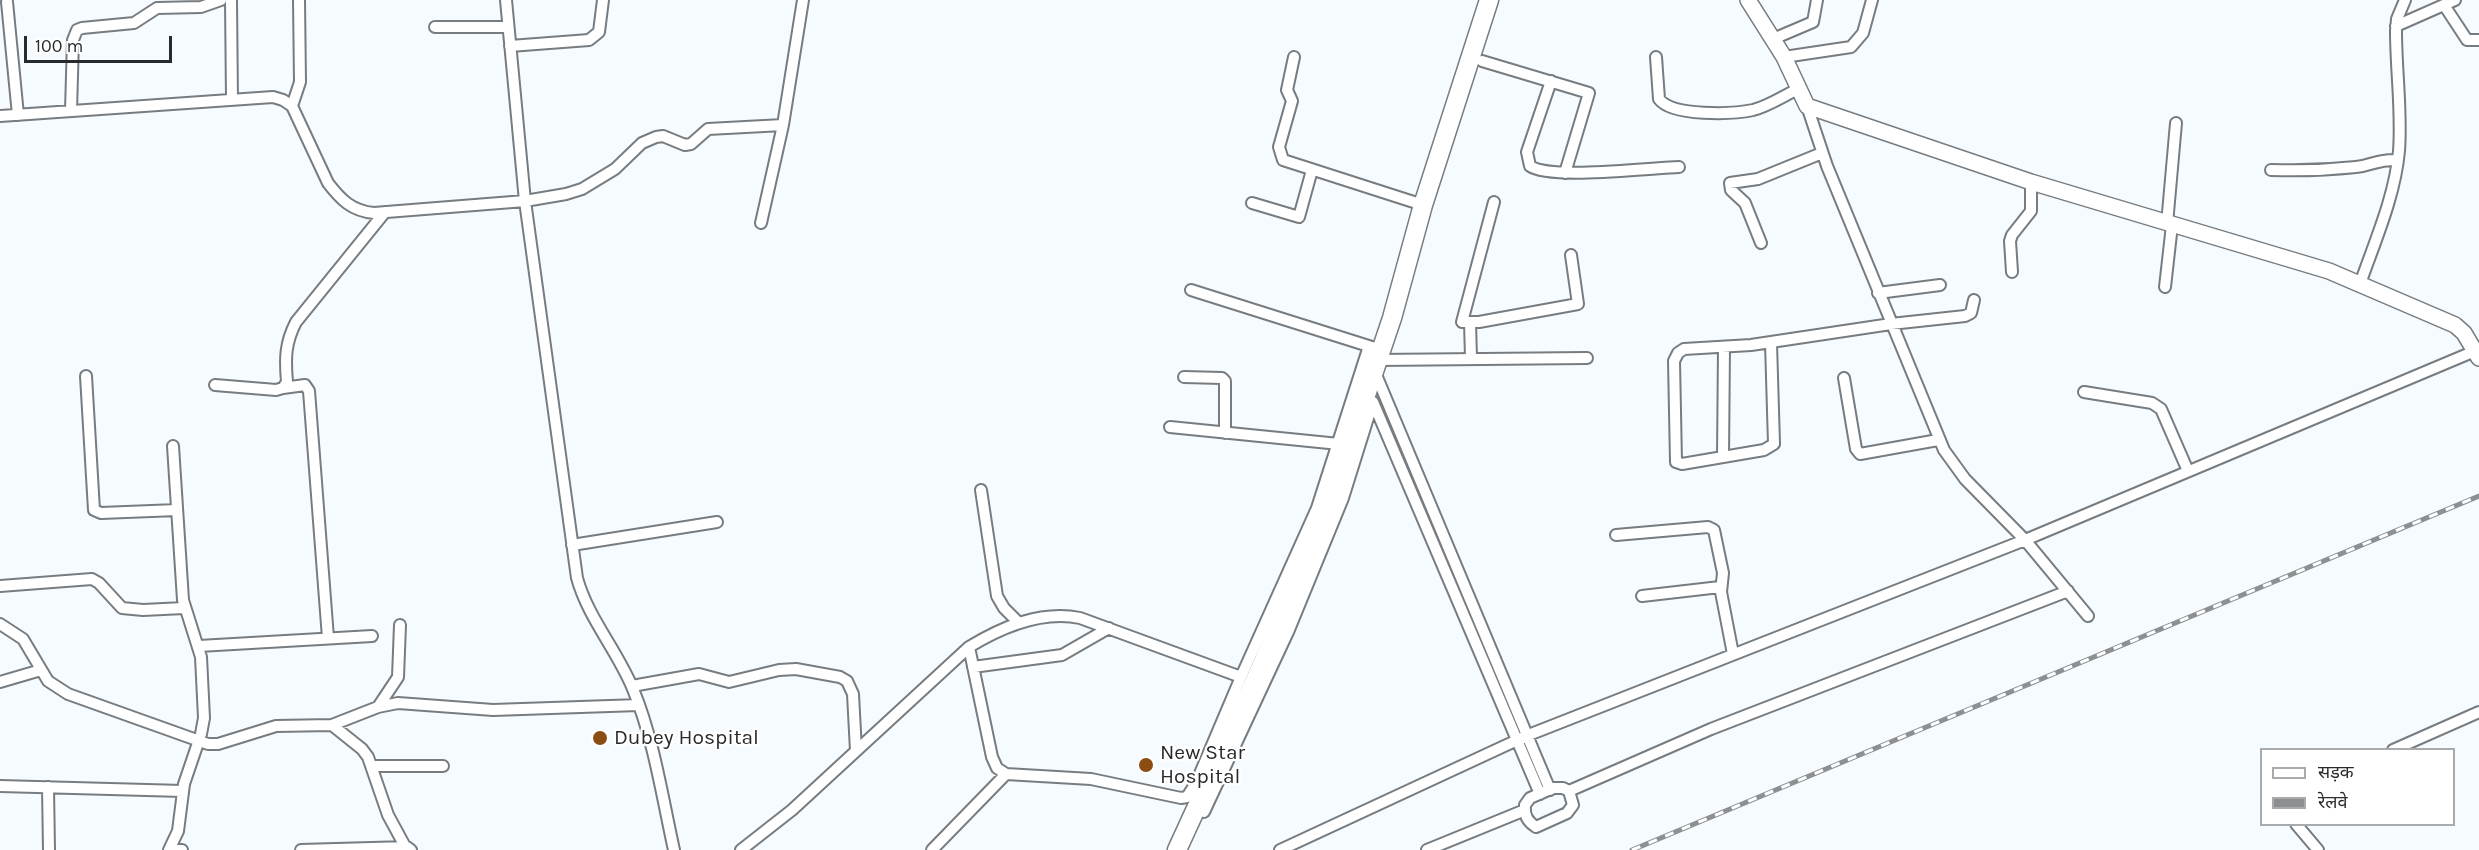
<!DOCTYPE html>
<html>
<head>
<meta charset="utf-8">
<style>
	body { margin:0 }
	#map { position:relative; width:2479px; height:850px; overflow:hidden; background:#f6fbff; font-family:Karla,"Noto Sans Devanagari",sans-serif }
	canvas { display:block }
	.legend { position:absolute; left:2260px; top:748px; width:195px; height:78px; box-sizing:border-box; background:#fff; border:2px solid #a9aaab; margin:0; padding:8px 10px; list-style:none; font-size:18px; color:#282a2c }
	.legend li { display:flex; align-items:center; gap:12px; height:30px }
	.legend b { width:30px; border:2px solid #a9aaab }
	.scale { position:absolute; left:24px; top:36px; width:148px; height:27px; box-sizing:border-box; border:3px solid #282a2c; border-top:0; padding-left:8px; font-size:18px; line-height:21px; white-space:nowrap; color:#282a2c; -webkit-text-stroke:4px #fff; paint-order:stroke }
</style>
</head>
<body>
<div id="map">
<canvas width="2479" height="850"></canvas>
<ul class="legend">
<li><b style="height:8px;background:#fff"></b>सड़क</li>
<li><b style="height:8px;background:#8c9093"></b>रेलवे</li>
</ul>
<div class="scale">100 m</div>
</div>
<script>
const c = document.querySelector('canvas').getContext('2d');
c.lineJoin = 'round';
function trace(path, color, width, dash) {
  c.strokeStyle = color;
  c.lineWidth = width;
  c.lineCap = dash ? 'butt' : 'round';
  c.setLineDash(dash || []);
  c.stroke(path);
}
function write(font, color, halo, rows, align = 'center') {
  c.font = font + ' Karla,sans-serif';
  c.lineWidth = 4.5;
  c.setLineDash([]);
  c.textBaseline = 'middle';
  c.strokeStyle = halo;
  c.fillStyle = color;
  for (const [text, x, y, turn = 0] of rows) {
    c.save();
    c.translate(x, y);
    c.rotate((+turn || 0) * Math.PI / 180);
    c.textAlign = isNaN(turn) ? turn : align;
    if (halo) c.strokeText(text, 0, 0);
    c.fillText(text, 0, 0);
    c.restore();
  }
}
const minor = new Path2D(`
	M231 0 232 100
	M506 0 525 201 577 578C588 618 617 650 633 689 654 740 662 796 674 850
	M7 2 18 115
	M2444 5 2467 40H2479
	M2396 26 2455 0
	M435 27H508
	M1773 39 1813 22 1817 0
	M510 46 589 40 599 32 603 0
	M1294 57 1287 90 1292 101 1279 147 1283 160 1423 205
	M1656 57 1659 99C1672 117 1734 114 1753 110 1769 106 1785 95 1800 88
	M1784 57 1851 47 1863 33 1872 0
	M1482 61 1589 93 1565 173
	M1551 81 1527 152 1530 166C1550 180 1651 168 1679 167
	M292 106 300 82 299 0
	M1807 106 1827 166 1944 450 1965 479 2025 540 2088 616
	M71 111 73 40 77 30 82 28 134 23 157 8 201 7 221 0
	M0 116 273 97 283 100 292 106 328 183C341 200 352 211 374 213L525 201 566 194 582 189 615 169 642 143 656 137 663 136 685 145 691 144 708 129 783 125
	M2271 170C2300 171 2328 170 2356 167 2374 165 2377 159 2397 160
	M1494 202 1462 322H1479L1578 304 1571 255
	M1252 203 1299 217 1312 170
	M761 223 783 125 803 0
	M2167 224 2176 123
	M1761 243 1745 203 1731 190 1730 183 1758 179 1822 153
	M2012 272 2010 241 2012 235 2031 211V182
	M2360 284C2375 241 2395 196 2399 151 2402 111 2396 71 2396 31L2397 19 2405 0
	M2165 287 2172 225
	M1191 290 1375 348
	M1878 293 1940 285
	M1470 322 1471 358
	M1771 343 1774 444 1764 450 1682 464 1676 462 1674 361 1678 353 1684 349 1751 345 1891 324 1965 316 1971 313 1974 300
	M1377 360 1587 358
	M1374 370 1550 790
	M86 376 94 510 101 513 177 510
	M1184 377 1222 378 1225 381V433
	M1844 378 1856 449 1860 454 1938 440
	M215 385 276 390 283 388 287 382C285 359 285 343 296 322L385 212
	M283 388 305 385 309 391 328 638
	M2084 392 2152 403 2161 409 2188 471
	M1373 402 1540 794
	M1170 427 1339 444
	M1723 457 1724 347
	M981 490 997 596 1004 608 1019 623
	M1616 535 1708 527 1714 530 1723 573 1721 592 1733 654
	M572 545 717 522
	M0 586 92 579 99 583 122 608 143 610 184 608
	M1642 596 1720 587
	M0 624 23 639 48 681 68 694 208 744H218L276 726 332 725 378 707 398 703 493 710 639 705
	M199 646 372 636
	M969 647 992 757 997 768 1006 774 1091 779 1181 798 1187 797 1196 783 1241 677 1317 508 1369 346
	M973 667 1062 655 1109 628
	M0 682 41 670
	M632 686 699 674 729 682 779 670 796 669 840 677 847 681 853 694 856 751
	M378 707 398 677 400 625
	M332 725 362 749 368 757 388 815 407 850
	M2393 750 2479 712
	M373 766H443
	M0 786 183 791
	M48 787 49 850
	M1553 788H1563L1569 791 1573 805 1567 813 1536 827C1527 821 1524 815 1525 805L1530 798Z
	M1569 791 1711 729 2068 591
	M1204 812 1288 632 1343 498 1373 402
	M2296 824 2318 850
	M170 849 182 850
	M169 850 178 831 184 784 201 734 204 718 201 657 183 600 173 446
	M301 850 407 847 411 850
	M741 850 792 810 969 647C1002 627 1041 610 1080 618L1241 677
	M932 850 1006 774
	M1280 850 1526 736 2025 540 2475 351
	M1427 850 1525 810`);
const secondary = new Path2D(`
	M1748 0 1784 57 1807 106 2031 182 2329 271 2455 325 2464 333 2479 358`);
const primary = new Path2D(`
	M1177 850 1261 667 1326 514 1392 318 1423 205 1489 0`);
const rail = new Path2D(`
	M1632 850 2479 496`);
const markers = [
	[600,738,8,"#8b4d11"],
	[1146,765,8,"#8b4d11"]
];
const poiNames = [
	["Dubey Hospital",614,738],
	["New Star",1160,753],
	["Hospital",1160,777]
];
trace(minor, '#767c80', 14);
trace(secondary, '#767c80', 18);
trace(primary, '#767c80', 21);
trace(minor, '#fff', 10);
trace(secondary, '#fff', 15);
trace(primary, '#fff', 18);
trace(rail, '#8c9093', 5);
trace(rail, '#fff', 3, [9]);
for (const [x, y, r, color] of markers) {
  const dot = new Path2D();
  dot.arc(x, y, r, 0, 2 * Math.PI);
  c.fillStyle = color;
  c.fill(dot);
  trace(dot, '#fff', 2);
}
write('21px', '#282a2c', '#fff', poiNames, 'left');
</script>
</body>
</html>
